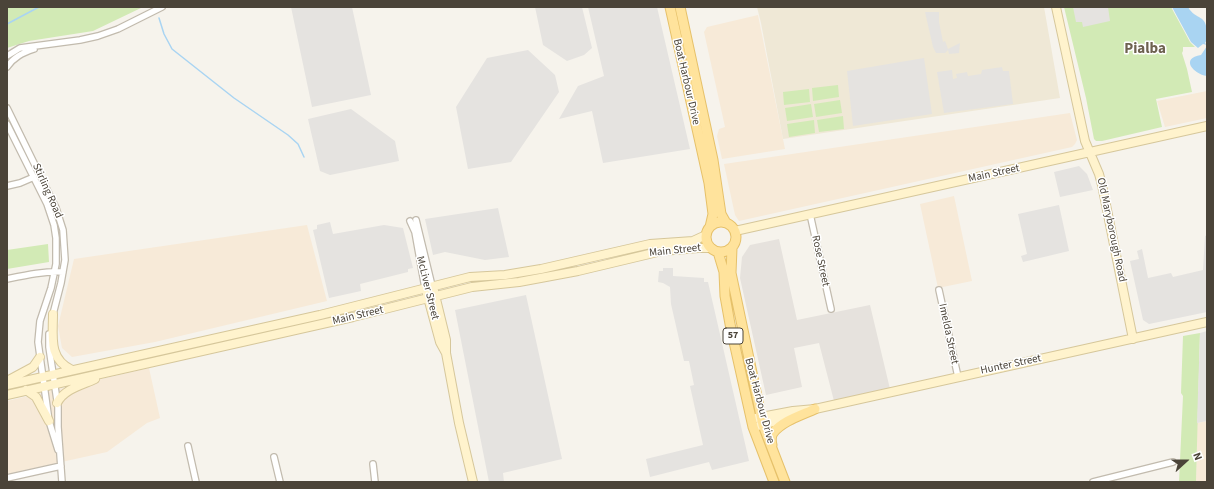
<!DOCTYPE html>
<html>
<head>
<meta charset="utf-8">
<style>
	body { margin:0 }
	#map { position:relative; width:1214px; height:489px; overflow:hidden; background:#f6f3ec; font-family:"Source Sans 3",sans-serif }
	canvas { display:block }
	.frame { position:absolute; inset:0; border:8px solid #4b4439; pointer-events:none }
	.north { position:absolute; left:1166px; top:441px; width:40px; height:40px; -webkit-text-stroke:3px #fff; paint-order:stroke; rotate:69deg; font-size:11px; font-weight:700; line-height:16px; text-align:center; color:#4b4439 }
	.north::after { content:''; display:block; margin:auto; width:14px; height:18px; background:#4b4439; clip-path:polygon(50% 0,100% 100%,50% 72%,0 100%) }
</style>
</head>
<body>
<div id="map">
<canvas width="1214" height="489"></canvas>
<div class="frame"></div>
<div class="north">N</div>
</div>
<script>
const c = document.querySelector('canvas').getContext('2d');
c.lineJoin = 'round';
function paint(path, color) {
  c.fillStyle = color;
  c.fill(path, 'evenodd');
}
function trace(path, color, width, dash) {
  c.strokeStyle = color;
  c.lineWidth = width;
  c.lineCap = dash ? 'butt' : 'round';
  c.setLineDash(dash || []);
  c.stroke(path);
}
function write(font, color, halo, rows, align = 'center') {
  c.font = font + ' "Source Sans 3",sans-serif';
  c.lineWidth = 3;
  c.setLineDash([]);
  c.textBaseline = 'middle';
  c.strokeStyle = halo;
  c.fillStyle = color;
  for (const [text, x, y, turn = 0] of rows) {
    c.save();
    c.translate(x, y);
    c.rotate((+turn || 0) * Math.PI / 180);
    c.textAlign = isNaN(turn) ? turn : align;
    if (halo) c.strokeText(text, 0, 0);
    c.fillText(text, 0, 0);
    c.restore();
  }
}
const commercial = new Path2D(`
	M758 15 785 149 722 159 717 136 719 129 725 127 704 32 707 27Z
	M1207 91V118L1165 127 1157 101Z
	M1070 113 1077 140 1075 144 1072 147 739 221 735 215 724 164Z
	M954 196 972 281 938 288 920 204Z
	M307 225 327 301 155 342 72 357 62 348 58 326 74 259Z
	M149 368 160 418 147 423 107 452 7 474V401Z
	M1207 421V482H1196L1197 423Z`);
const industrial = new Path2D(`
	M779 239 797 320 870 305 890 389 834 401 819 343 794 348 802 387 766 395 740 278 742 257 750 245Z`);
const education = new Path2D(`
	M757 7H1044L1060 98 783 139 761 23Z`);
const green = new Path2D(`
	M7 7H143L93 31 29 41 7 48Z
	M1064 7H1171L1190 42 1195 47H1183V51L1182 53 1187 69 1192 92 1156 99 1162 127 1102 141H1096L1094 139 1086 98Z
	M838 85 839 97 813 101 812 88Z
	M809 89 810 102 784 105 783 92Z
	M840 100 842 113 816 117 814 104Z
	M811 104 813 117 787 121 785 108Z
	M843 116 844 129 819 132 817 120Z
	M814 120 815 133 789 137 787 124Z
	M48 244 49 262 7 269V250Z
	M1200 333 1196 482H1179L1183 396 1181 393 1183 336Z`);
const parking = new Path2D(`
	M291 7H352L371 95 312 107Z
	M535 7H582L592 48 584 55 567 61 543 45Z
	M588 7H657L690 149 603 163 592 111 559 119 578 86 604 76Z
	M1073 7H1108L1110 21 1083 27 1082 22H1076Z
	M925 12H939V22L943 42 945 41 948 49 960 43 959 53 949 54 948 50 945 53H936L933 47Z
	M528 50 555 75 559 92 511 162 468 169 456 107 487 58Z
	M924 58 932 114 853 126 847 71Z
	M1002 67 1003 71H1009L1013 104 944 113 937 72 952 70 953 79 957 78 956 74 967 72 968 76 981 74 982 70Z
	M351 109 395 141 399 161 330 175 320 171 308 119Z
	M1079 166 1087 174 1093 190 1060 197 1054 172Z
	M1059 205 1069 251 1023 262 1021 256 1027 254 1018 214Z
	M498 208 509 257 485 260 445 252 433 255 425 219Z
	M330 222 333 234 384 225 403 228 413 268 408 269V272L360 284 361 291 329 298 313 230 317 229V225Z
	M1207 235V312L1149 324 1143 320 1130 261 1139 259 1137 251 1142 249 1148 278 1171 273 1173 277 1203 270 1205 236Z
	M663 268H673V276L704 278V282H708L749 461 712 470 709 462 650 477 646 459 703 445 690 386 694 385 689 361H684L671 304 670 287 663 283 658 282 659 271H663Z
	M526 295 562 459 503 473 504 482H489L455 310Z
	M1207 331V421L1197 423 1200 333Z`);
const water = new Path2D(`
	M1172 7H1188C1196 21 1207 13 1207 34 1207 38 1207 40 1205 43L1207 45 1203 44 1198 48 1191 42Z
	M1207 46V76C1193 74 1180 58 1201 55Z`);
const stream = new Path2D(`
	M159 18 164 34 172 49 234 98 288 135 298 144 304 157
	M7 24 39 7`);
const street = new Path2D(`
	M7 56 20 48 80 40 98 36 118 29 162 7
	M7 67C14 57 22 53 34 49
	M7 108 56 208 63 230 65 260 61 283 52 318
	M7 124 47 204 54 225 56 238V264L51 288 40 321 38 342 49 421 58 450
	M7 186 20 183 34 177
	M810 214 831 309
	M416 220 432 286
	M410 221 415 232 425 288
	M7 279C26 275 44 271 63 272
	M939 290 958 377
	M49 334V347L58 407V427L62 482
	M188 446 196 482
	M274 457 280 482
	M373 464 375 482
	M7 478 61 466
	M1093 482 1173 462`);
const secondary = new Path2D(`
	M1056 7 1085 141 1099 174 1102 185 1133 339
	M735 231 1207 126
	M434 291 446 340V353L459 423 473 482
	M427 294 440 342 446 353
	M53 314C53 336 48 359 72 370
	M7 381 33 367 40 357
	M7 385 320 315 470 277 505 275 541 269 650 244 693 241 706 235
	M26 390 36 397 49 421
	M7 395 353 317 472 287 519 282 578 271 662 251 698 248H711
	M57 403C64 389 82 385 95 379
	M756 418 793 411 815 409 1207 322
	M758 426 789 418`);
const primary = new Path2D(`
	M670 7 709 183 713 214 710 227
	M680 7 713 160 721 214 726 223
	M706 237a15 15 0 1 1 30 0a15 15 0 1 1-30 0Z
	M732 248 731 273 763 425 785 482
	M718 252 724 272 725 296 730 324 753 427 774 482
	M772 445C771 441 771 436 773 433 782 421 802 415 815 409`);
const shields = [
	[733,336,20]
];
const shieldNames = [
	["57",733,336]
];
const streetNames = [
	["Boat Harbour Drive",686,82,77],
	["Main Street",994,174,-12],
	["Stirling Road",47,191,66],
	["Old Maryborough Road",1111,230,78],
	["Main Street",675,251,-6],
	["Rose Street",820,261,78],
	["McLiver Street",427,288,76],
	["Main Street",358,316,-13],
	["Imelda Street",948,334,78],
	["Hunter Street",1011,365,-12],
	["Boat Harbour Drive",759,401,75]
];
const districtNames = [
	["Pialba",1145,50]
];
paint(commercial, '#f7ead8');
paint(industrial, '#e6e2dd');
paint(education, '#efe8d6');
paint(green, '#d2eab5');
paint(parking, '#e5e3e0');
paint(water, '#a9d4f2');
trace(stream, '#a9d4f2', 1.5);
trace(street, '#c2bbae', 8);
trace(secondary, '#d6c79b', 10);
trace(primary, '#e6c16a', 11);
trace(street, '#fff', 5.5);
trace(secondary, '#fff3cd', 8);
trace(primary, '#ffe39c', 9);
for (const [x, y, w] of shields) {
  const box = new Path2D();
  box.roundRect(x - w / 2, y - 8, w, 16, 3);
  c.fillStyle = '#fff';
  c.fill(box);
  trace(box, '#4b4439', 1);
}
write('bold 10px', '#4b4439', null, shieldNames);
write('11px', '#4b4439', '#fff', streetNames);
write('bold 15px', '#6e6250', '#fff', districtNames);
</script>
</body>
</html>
